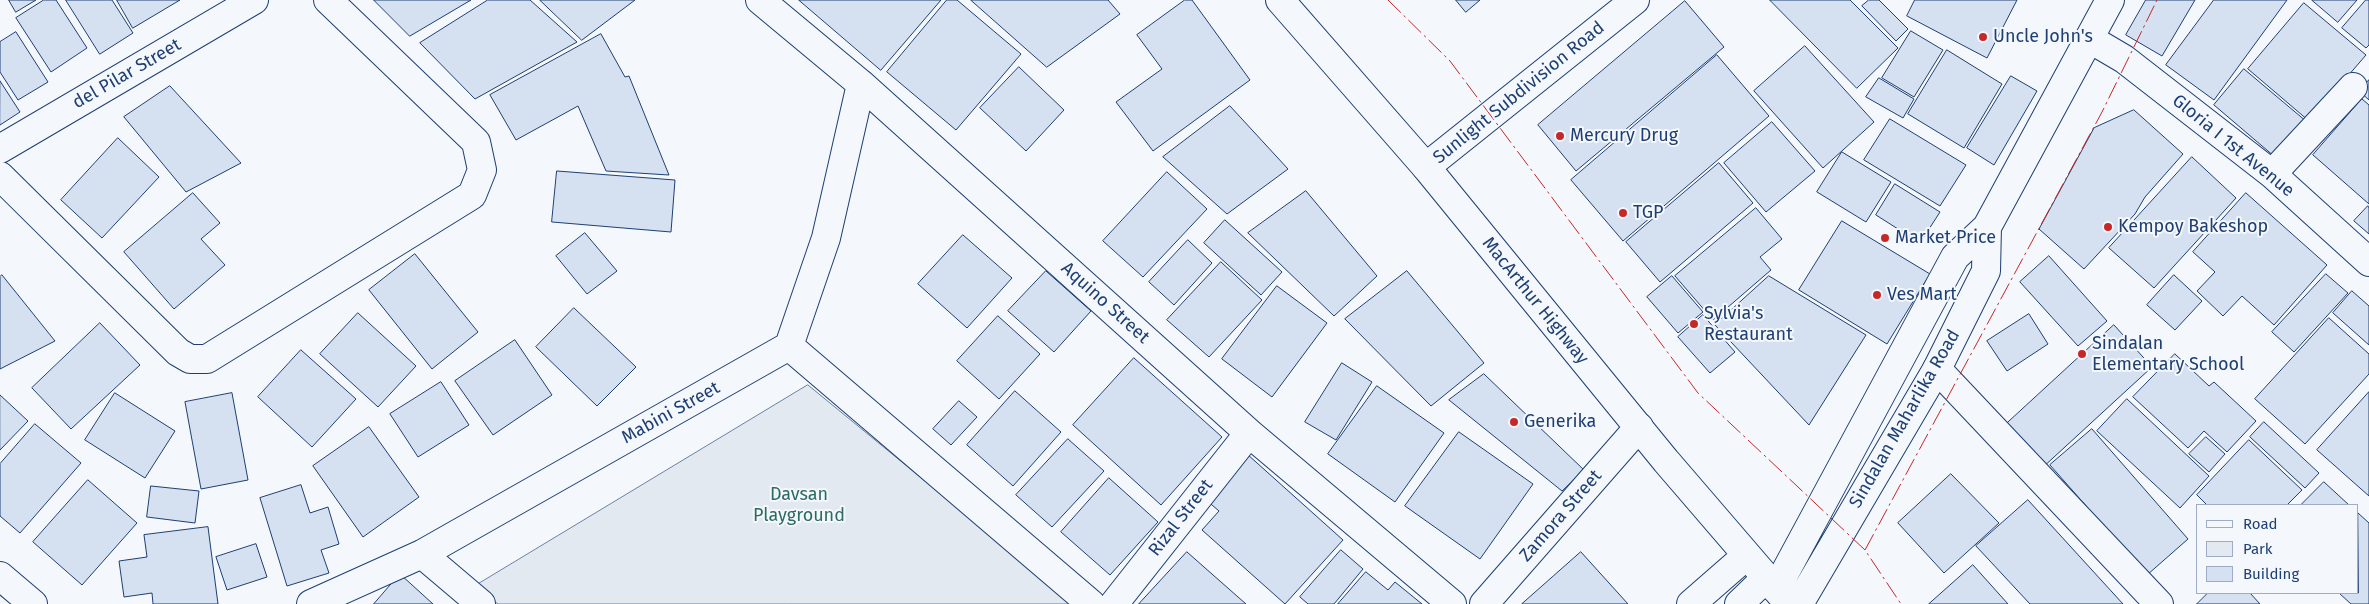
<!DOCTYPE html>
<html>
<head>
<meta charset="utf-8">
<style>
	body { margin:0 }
	#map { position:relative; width:2369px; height:604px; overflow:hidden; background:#f4f7fb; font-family:"Fira Sans",sans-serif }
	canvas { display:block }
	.legend { position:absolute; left:2196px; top:504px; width:162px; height:90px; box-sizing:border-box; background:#f4f7fb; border:1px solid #9eadc5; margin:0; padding:6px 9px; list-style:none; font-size:15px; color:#1d3f73 }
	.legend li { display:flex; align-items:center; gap:10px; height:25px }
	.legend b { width:25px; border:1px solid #9eadc5 }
</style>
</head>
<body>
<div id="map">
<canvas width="2369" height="604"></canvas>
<ul class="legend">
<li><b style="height:6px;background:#f4f7fb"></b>Road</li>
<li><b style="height:14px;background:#e3e9f0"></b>Park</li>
<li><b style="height:14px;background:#d5e0f0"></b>Building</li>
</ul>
</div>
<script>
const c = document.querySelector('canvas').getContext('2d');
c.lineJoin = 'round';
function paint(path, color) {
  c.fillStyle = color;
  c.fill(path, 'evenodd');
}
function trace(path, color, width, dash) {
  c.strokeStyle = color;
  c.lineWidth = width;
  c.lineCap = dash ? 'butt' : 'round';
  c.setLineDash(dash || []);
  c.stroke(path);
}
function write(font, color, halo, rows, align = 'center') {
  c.font = font + ' "Fira Sans",sans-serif';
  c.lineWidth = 4;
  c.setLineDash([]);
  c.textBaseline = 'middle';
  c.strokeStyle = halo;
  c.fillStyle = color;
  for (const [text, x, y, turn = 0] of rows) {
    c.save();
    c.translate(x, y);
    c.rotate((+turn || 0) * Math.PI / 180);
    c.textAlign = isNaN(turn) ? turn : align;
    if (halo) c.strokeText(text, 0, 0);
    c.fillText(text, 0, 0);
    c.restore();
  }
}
const green = new Path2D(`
	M808 385 1075 604H498L475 586Z`);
const building = new Path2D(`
	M9 0H36L16 12Z
	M44 0H56L87 48 51 72 16 18Z
	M66 0H112L133 33 100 54Z
	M117 0H180L133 28Z
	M374 0H471L410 36Z
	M488 0H530L577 42 475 99 420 43Z
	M540 0H635L582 40Z
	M799 0H941L881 70Z
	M947 0H957L1021 54 956 130 887 72Z
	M971 0H1108L1120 14 1047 67Z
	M1185 0H1192L1250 80 1153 151 1116 102 1162 69 1137 35Z
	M1456 0H1480L1466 12Z
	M1770 0H1850L1898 48 1857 88Z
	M1869 0H1879L1908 29 1896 41 1862 6Z
	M1915 0H2017L1987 58 1907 16Z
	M2146 0H2195L2162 56 2126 35Z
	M2214 0H2287L2214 100 2166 65Z
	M2312 0H2357L2338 22Z
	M2366 0H2369V45L2366 48 2342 28Z
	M1685 1 1724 47 1576 171 1538 125Z
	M2304 3 2366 55 2309 121 2248 69Z
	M1911 31 1943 50 1914 97 1882 78Z
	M16 32 48 82 18 100 0 72V42Z
	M601 34 625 77 629 76 669 175 606 171 578 106 516 140 490 95Z
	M1805 46 1874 122 1823 168 1754 91Z
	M1947 50 2002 84 1964 148 1908 114Z
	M1717 55 1769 116 1623 241 1571 180Z
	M1019 67 1064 110 1026 151 980 108Z
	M2244 69 2307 122 2275 157 2214 105Z
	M2011 76 2037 91 1994 165 1967 148Z
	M1879 78 1914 99 1903 118 1866 97Z
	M2369 80V100L2359 91Z
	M0 81 20 112 0 125Z
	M170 86 241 163 186 192 124 117Z
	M2362 99 2369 105V204L2313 155Z
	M1230 106 1288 169 1227 214 1163 157Z
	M2134 110 2183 154 2145 197 2135 214 2084 269 2039 229 2094 128Z
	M1890 119 1966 165 1940 206 1864 160Z
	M1772 122 1815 171 1766 212 1724 163Z
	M118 138 159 177 102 238 61 200Z
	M1842 152 1891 182 1866 222 1817 192Z
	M2192 157 2236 198 2154 288 2109 248Z
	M1719 163 1753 203 1660 282 1626 242Z
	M557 171 675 180 671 232 552 222Z
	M1167 172 1207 209 1143 277 1103 241Z
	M1895 184 1940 212 1920 243 1876 215Z
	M1306 191 1377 276 1334 316 1248 233Z
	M193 193 220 223 201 239 225 265 174 309 124 252Z
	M2246 193 2327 265 2274 325 2242 296 2223 316 2197 291 2215 272 2193 252Z
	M2368 206 2369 208V234L2354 221Z
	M1756 208 1782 239 1760 257 1771 270 1713 320 1675 276Z
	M1225 220 1282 272 1261 295 1204 243Z
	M1842 221 1930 274 1887 344 1799 290Z
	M585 233 617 271 587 294 556 256Z
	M963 235 1012 278 967 328 918 284Z
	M1188 240 1212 263 1174 305 1149 282Z
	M415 254 478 332 432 369 369 290Z
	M2049 256 2107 321 2078 346 2020 282Z
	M1221 262 1262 300 1209 357 1167 320Z
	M1046 271 1091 311 1054 352 1008 311Z
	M1407 271 1484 363 1431 406 1345 319Z
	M2326 274 2348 293 2294 352 2272 332Z
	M2 275 55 341 0 369V277Z
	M2174 275 2202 301 2175 330 2147 305Z
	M1672 276 1703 312 1678 333 1647 297Z
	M1769 276 1866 335 1809 425 1715 325Z
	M1277 286 1327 323 1272 397 1222 359Z
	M2352 291 2369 306V345L2333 313Z
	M574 308 636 367 597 406 536 347Z
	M358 313 416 366 378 407 320 354Z
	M2029 314 2048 344 2007 371 1987 341Z
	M1703 315 1735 352 1710 373 1678 337Z
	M998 316 1040 354 999 399 957 361Z
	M2329 318 2369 354V374L2305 444 2255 399Z
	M100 323 140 365 71 429 32 388Z
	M2114 325 2152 367 2041 469 2002 428Z
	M515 340 552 395 493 435 455 381Z
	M301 350 356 399 312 447 258 397Z
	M2175 354 2209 386 2214 382 2256 421 2227 452 2204 431 2188 448 2133 397Z
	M1134 358 1222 437 1161 505 1073 425Z
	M1342 363 1372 382 1336 440 1305 422Z
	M1484 374 1584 470 1562 491 1449 400Z
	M441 382 469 425 418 457 390 414Z
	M1377 386 1444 433 1395 502 1328 454Z
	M1015 391 1061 432 1013 486 967 445Z
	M2369 392V496L2317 450Z
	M115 393 175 431 145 478 85 440Z
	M232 393 248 480 201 489 185 402Z
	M0 395 28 421 0 450Z
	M2127 399 2209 476 2180 508 2097 431Z
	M959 401 977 417 951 445 933 429Z
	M2264 422 2319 473 2305 488 2250 437Z
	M35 424 81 463 20 533 0 516V464Z
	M369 427 419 497 363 537 313 466Z
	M2092 429 2188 539 2147 575 2050 465Z
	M1459 432 1533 484 1480 559 1405 506Z
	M2206 437 2225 454 2209 472 2189 454Z
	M1068 439 1104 471 1052 527 1016 495Z
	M2249 440 2302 490 2287 505H2207L2197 495Z
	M1247 454 1343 540 1285 604 1202 530 1219 511 1205 499Z
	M1951 474 1999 523 1944 573 1898 523Z
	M1109 478 1158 522 1110 575 1061 532Z
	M88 480 137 523 82 585 33 542Z
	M2324 482 2349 505H2301Z
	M301 485 310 513 328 507 339 544 321 550 329 573 287 586 260 498Z
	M151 486 199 491 195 523 147 517Z
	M2028 500 2123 604H2030L1976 546Z
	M2358 513 2369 523V604H2351L2339 593H2358Z
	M208 527 218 604H153L152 593 124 597 119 561 147 557 144 535Z
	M256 544 267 577 227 590 216 557Z
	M1341 550 1363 569 1334 604H1308L1300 597Z
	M1187 552 1246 604H1139Z
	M1581 552 1628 604H1522Z
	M1973 565 2008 604H1929Z
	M1366 572 1388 590 1395 582 1422 604H1338Z
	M400 574 433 604H374Z
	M2208 593H2250L2260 604H2197Z`);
const minor = new Path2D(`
	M760 0 861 84 1249 433 1452 604
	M2090 39 2124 59 2272 174 2369 262
	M0 149 254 0
	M1426 167 1635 0
	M2272 174 2353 87
	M0 176 178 352 190 359H207L472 195 482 170 476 142 328 0
	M789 346 1091 604
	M1937 369 2159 604
	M422 554 481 604
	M0 576 33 604
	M311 604 422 554 789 346 826 238 861 84
	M1114 604 1249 433
	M1484 604 1639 427
	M1691 604 1746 556
	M1739 604 1766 578`);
const major = new Path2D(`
	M1776 589 1955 257 1987 227 2110 0
	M1799 604 1937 369 1986 271 1987 227`);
const highway = new Path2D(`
	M1280 0 1426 167 1666 461 1789 604`);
const power = new Path2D(`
	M1388 0 1450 61 1698 393 1865 550 1901 604
	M1865 550 2102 112 2157 0`);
const markers = [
	[1983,37,5,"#c62828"],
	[1560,136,5,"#c62828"],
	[1623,213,5,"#c62828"],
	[2108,227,5,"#c62828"],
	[1885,238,5,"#c62828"],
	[1877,295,5,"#c62828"],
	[1694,324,5,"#c62828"],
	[2082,354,5,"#c62828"],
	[1514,422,5,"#c62828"]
];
const poiNames = [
	["Uncle John's",1993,37],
	["Mercury Drug",1570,136],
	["TGP",1633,213],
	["Kempoy Bakeshop",2118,227],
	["Market Price",1895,238],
	["Ves Mart",1887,295],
	["Sylvia's",1704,314],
	["Restaurant",1704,335],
	["Sindalan",2092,344],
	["Elementary School",2092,365],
	["Generika",1524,422]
];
const streetNames = [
	["del Pilar Street",127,74,-30],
	["Sunlight Subdivision Road",1519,93,-39],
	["Gloria I 1st Avenue",2233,146,39],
	["MacArthur Highway",1535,301,51],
	["Aquino Street",1105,303,42],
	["Mabini Street",671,413,-29],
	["Sindalan Maharlika Road",1905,419,-60],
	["Zamora Street",1561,516,-49],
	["Rizal Street",1181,518,-52]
];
const parkNames = [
	["Davsan",799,495],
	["Playground",799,516]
];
paint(green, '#e3e9f0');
trace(green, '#687fa3', 1);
paint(building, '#d5e0f0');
trace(building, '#1d3f73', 1);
trace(minor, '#1d3f73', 30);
trace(major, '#1d3f73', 30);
trace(highway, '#1d3f73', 30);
trace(minor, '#f4f7fb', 28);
trace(major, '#f4f7fb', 28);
trace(highway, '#f4f7fb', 28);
trace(power, '#c62828', 1, [18, 4, 2.5, 4]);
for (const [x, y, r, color] of markers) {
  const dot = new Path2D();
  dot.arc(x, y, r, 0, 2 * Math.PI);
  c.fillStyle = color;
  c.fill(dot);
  trace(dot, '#f4f7fb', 2);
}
write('18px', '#1d3f73', '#f4f7fb', poiNames, 'left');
write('18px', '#1d3f73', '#f4f7fb', streetNames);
write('18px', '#2c6c60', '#f4f7fb', parkNames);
</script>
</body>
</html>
